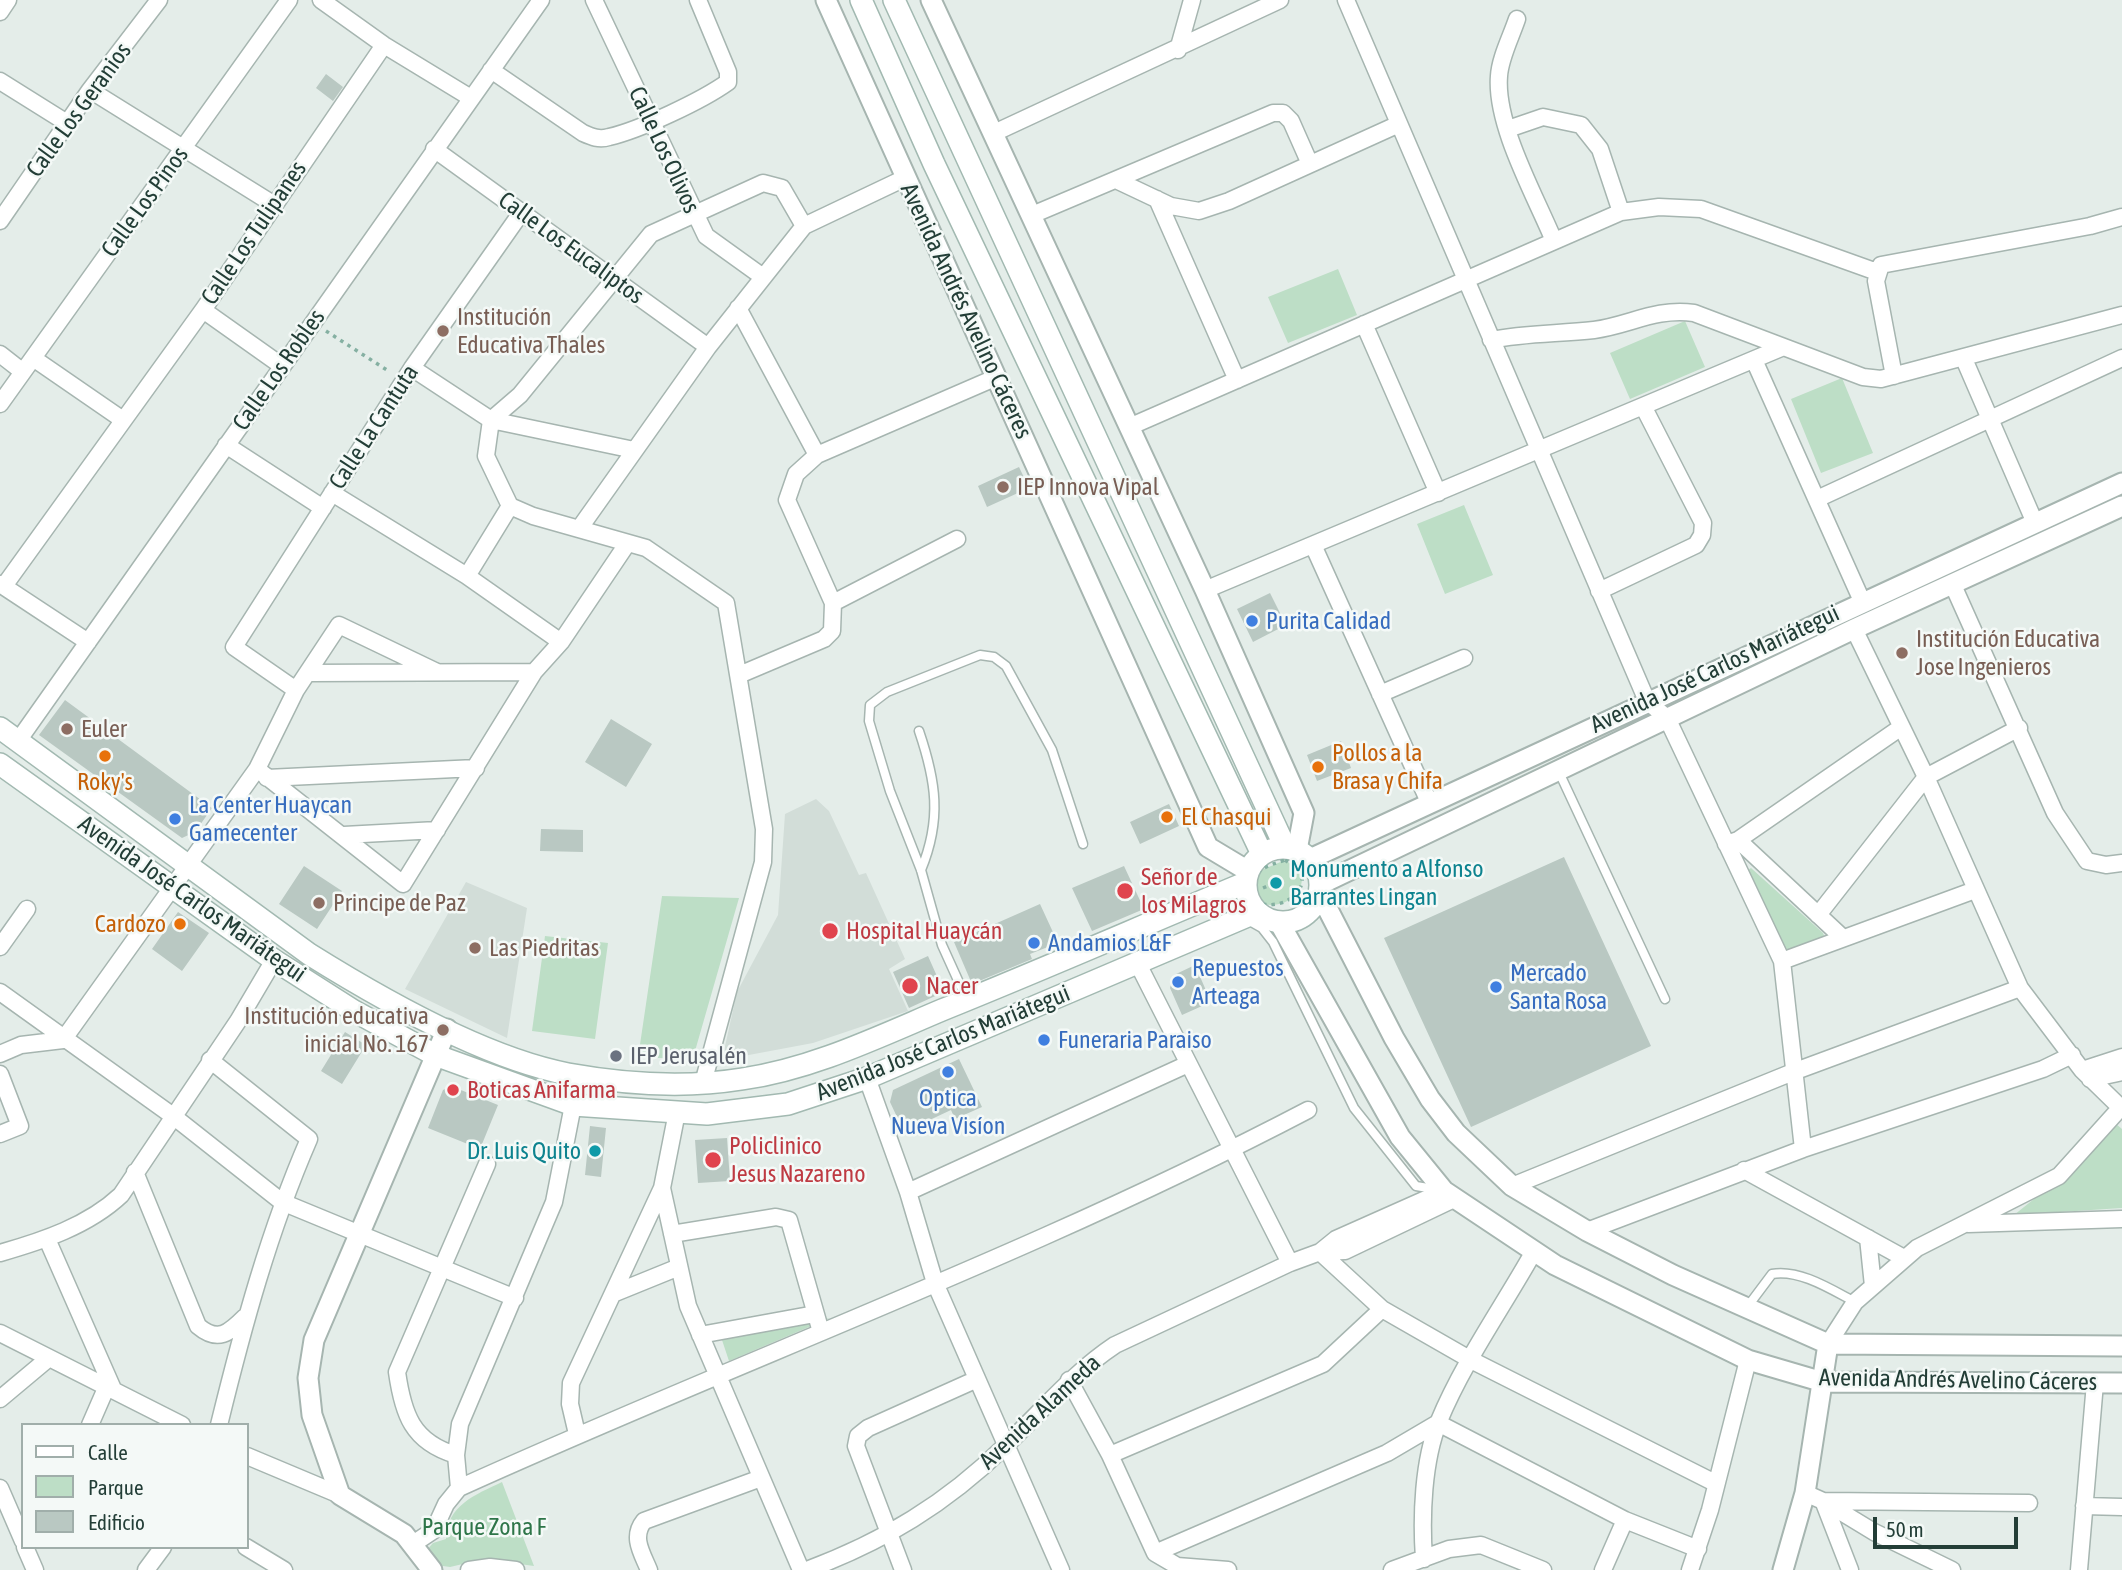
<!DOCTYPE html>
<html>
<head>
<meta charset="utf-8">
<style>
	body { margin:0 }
	#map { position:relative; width:2122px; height:1570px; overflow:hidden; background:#e4ede9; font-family:"Asap Condensed",sans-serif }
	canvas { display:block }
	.legend { position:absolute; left:21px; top:1423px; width:228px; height:126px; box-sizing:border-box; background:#f4f9f7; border:2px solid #a0aeaa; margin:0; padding:9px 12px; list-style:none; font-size:21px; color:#233e37 }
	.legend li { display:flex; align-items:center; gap:14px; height:35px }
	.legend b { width:35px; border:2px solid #a0aeaa }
	.scale { position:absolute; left:1873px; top:1517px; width:145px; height:32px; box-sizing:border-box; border:4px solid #233e37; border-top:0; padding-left:9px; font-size:21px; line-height:24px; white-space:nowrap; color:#233e37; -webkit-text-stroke:5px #f4f9f7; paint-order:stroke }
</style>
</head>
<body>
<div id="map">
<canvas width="2122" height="1570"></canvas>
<ul class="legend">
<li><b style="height:9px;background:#fff"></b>Calle</li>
<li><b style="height:19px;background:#bddec6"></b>Parque</li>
<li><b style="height:19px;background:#b9c8c2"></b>Edificio</li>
</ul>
<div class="scale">50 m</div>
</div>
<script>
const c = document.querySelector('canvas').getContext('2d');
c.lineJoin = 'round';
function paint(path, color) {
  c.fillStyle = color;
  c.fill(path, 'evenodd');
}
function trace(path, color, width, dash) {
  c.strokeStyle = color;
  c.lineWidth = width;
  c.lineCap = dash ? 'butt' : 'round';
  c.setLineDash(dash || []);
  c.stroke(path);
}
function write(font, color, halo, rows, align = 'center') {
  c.font = font + ' "Asap Condensed",sans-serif';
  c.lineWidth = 5;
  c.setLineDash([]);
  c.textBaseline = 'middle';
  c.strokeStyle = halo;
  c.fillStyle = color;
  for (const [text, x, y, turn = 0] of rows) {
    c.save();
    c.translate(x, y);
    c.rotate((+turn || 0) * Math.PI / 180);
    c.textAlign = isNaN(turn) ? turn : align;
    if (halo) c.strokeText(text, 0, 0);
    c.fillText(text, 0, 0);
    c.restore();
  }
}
const built = new Path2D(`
	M816 799 829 811 859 875 866 873 905 959 889 969 908 1011 813 1043 722 1060 737 992 778 915 785 814Z
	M466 882 527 908 507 1038 405 989Z`);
const green = new Path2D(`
	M1338 269 1357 315 1288 343 1268 297Z
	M1685 321 1705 367 1630 399 1610 353Z
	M1842 378 1873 453 1821 473 1791 399Z
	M1464 505 1493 575 1445 594 1417 524Z
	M1285 860 1301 871C1307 894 1284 909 1263 904L1250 889 1255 873Z
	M1751 868 1823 933 1825 938 1786 951 1746 871Z
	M662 896 739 898 693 1058H638Z
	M545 936 608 943 595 1039 532 1031Z
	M2109 1118 2122 1129V1208L2014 1215 2064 1175Z
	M830 1318 729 1361 721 1337Z
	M502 1482 534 1566 484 1559 450 1567 436 1565 426 1551 433 1543 446 1539C447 1505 475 1495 502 1482Z`);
const building = new Path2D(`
	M326 74 343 87 333 101 316 88Z
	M1019 467 1029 488 987 507 978 486Z
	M1270 593 1286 625 1253 642 1237 609Z
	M65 700 212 808 195 832 182 838 39 735Z
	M611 719 652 744 626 787 585 762Z
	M1341 741 1351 768 1317 781 1307 755Z
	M1169 804 1179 826 1140 844 1130 822Z
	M541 829 583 830V852L540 851Z
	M1564 857 1651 1046 1471 1127 1384 938Z
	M304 866 342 891 317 929 279 904Z
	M1124 866 1144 909 1092 931 1072 888Z
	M1040 904 1058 943 1030 954 1032 959 972 984 954 942Z
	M178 912 209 933 182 971 152 949Z
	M928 956 944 992 909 1008 893 972Z
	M1195 965 1211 1002 1182 1015 1170 988 1174 975Z
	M345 1032 366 1045 342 1084 321 1071Z
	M959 1059 982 1107 955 1119 951 1110 904 1132 890 1102 893 1090Z
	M451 1086 498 1105 480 1149 428 1128 443 1090Z
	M590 1126 606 1128 601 1177 585 1175Z
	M727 1138 730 1181 698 1183 695 1140Z`);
const path = new Path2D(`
	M326 331 390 372
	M1285 860 1301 871C1308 894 1283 908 1262 904L1250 889C1252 869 1268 866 1285 860Z
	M1263 888 1275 883`);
const service = new Path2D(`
	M919 731C936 781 942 819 921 870
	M1558 770 1665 999
	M1246 919 1262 928 1273 942 1354 1108 1416 1186 1440 1190
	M966 998 942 945 921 870 890 791 869 721 870 705 887 692 980 655 994 657 1006 666 1052 750 1083 844
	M1748 1306 1772 1274C1800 1269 1832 1290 1855 1302`);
const minor = new Path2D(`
	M321 0 384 45 471 98
	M594 0 706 236 763 277
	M1346 0 1647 701 1667 718 1782 961 1803 1149
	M0 12 8 0
	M1517 19C1511 37 1500 58 1499 76 1495 125 1535 195 1554 241
	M1178 50 1192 0
	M491 70 583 133C592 137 599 140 609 137 640 130 703 100 728 82V72L698 0
	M0 81 67 123
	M90 90 273 204
	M1508 129 1543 117 1581 125 1600 149 1621 212
	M994 133 1280 0
	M434 149 708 347
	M1116 180 1171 206 1199 211 1229 201 1399 124
	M1157 199 1237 380
	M1032 215 1273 113H1283L1291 121 1310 164
	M0 221 90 90 159 0
	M738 308 817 455
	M203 310 282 366
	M1364 324 1438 493
	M1491 340C1525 333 1559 334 1594 330 1631 325 1654 308 1694 313L1863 377 1881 379 2122 315
	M0 354 23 372
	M33 358 123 420
	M1964 359 2035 523
	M1754 360 1862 601
	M412 368 491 420 634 450
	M1894 376 1876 281 1881 265 2090 226 2122 217
	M0 404 289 0
	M1129 427 1621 212 1659 207 1701 209 1877 272
	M226 445 323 508
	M332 493 467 576
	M1817 499 2122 358
	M510 506 467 576 561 642
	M579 529 708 347 804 226 905 178
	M1313 545 1429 802
	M1952 583 2055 813 2087 861 2106 865 2122 863
	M0 584 88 642
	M4 586 203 310 384 45
	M1205 590 1781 348
	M1599 591 1696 545 1702 535 1703 523 1643 406
	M833 603 957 539
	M1854 629 1926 777 2020 988 2082 1070 2122 1109
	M310 673 534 672
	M739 675 824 639 832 631 833 603 787 500 796 474 817 455 997 377
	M296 690 234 647 412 368 521 213
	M1380 694 1464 658
	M18 741 541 0
	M257 769 403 884 534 672 561 642 627 544
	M267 778 476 768
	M344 835 437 830
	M1738 840 1843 938
	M1726 844 1738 840 1900 728
	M1818 915 1926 777 2019 728
	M0 947 27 909
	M1782 961 1975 890
	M1138 964 1290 1263
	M0 992 173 1116 282 1202 515 1298
	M0 1054 21 1045 63 1040 257 769 296 690 339 625 437 672
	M210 1060 309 1139C269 1231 243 1327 219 1425
	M2082 1070 2122 1057
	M0 1074 20 1126 0 1134
	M867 1078 908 1192 935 1283 1061 1570
	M2090 1079 2122 1072
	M703 1083 763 862 764 829 726 603 646 548 533 516 510 506 486 456 491 420 520 395 651 234 763 183 782 188 804 226
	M1744 1170 1904 1258
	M135 1172 198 1326C218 1343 229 1333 245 1317
	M1512 1186 1793 1072 2020 988
	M662 1188 688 1306 801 1570
	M908 1192 1188 1064
	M1968 1224 2122 1219
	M1587 1231 1803 1149 2043 1069 2072 1055
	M672 1234 776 1217 789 1220 821 1332
	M1868 1238 1873 1286
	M47 1239 113 1389
	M1320 1252 1382 1309 1471 1360 1715 1483
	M1320 1252 1336 1239 1444 1191
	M0 1253C42 1241 88 1226 121 1195L238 1021 274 960
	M615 1293 679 1267
	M0 1333 182 1425
	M700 1335 815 1314
	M1828 1344 1855 1302 1917 1248 2059 1176 2122 1106
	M1069 1380 1110 1455 1155 1553 1177 1566 1228 1570
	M0 1399 49 1358
	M90 1425 107 1386
	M577 1434 570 1404 571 1383 662 1188 677 1112
	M456 1455C412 1442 403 1414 397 1372L487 1164
	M1110 1455 1323 1364 1382 1309
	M247 1456 340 1495
	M0 1488 23 1541
	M459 1488 456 1455 460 1424 554 1202 573 1105
	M1805 1493 1823 1501 2029 1503
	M1823 1501 1874 1532 1952 1570
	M1824 1503 1850 1570
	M2084 1506 2122 1507
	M413 1544 434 1530 446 1504 459 1488C741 1360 1033 1254 1308 1110
	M25 1547 35 1570
	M246 1547 284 1570
	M1155 1553 1387 1453 1438 1423 1625 1520 1698 1549
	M1424 1559C1421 1516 1423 1461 1439 1421 1463 1363 1502 1308 1533 1253
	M146 1570 163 1547
	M469 1570 490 1567 516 1570
	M649 1570C642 1553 631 1537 644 1521L761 1478
	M807 1570C884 1541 946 1504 1005 1446 1042 1411 1073 1373 1115 1345L1290 1263 1320 1252 1345 1251 1456 1198
	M903 1570 856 1446 858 1436 868 1428 975 1380
	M1392 1570 1449 1549 1481 1545 1543 1570
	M1603 1570 1625 1520
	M1690 1570 1710 1510 1748 1360
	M2079 1570 2095 1383`);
const tertiary = new Path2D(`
	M826 0 1208 847 1248 871
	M931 0 1205 590 1304 813 1297 850
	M1310 859 2122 483
	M1321 884 1854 629 2122 506
	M1320 894 1394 1038 1430 1099 1456 1133 1512 1186 1587 1231 1673 1275 1828 1344 2122 1346
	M1279 922 1400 1137 1444 1191 1555 1265 1748 1360 1823 1382 2122 1383
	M432 1570 404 1534 340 1495 312 1415 308 1378 314 1340 447 1029
	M1783 1570 1805 1493 1828 1344`);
const secondary = new Path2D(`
	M861 0 934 164 1262 854
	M894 0 1285 847
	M0 728 309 954C381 999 484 1058 568 1074 624 1084 686 1088 742 1079 812 1069 878 1037 942 1010 1044 969 1144 925 1245 883
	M0 764 274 960 354 1011 435 1055 573 1105 707 1114 788 1104 867 1078 1257 912
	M1246 885a37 37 0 1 1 74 0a37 37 0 1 1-74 0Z`);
const markers = [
	[443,331,7,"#8d6e63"],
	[1003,487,7,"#8d6e63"],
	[1252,621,7,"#3f7fe0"],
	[1902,653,7,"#8d6e63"],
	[67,729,7,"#8d6e63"],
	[105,756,7,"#e8710a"],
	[1318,767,7,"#e8710a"],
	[1167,817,7,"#e8710a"],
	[175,819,7,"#3f7fe0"],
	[1276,883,7,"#0f9aa8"],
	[1125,891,9,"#e0444e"],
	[319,903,7,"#8d6e63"],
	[180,924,7,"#e8710a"],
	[830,931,9,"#e0444e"],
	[1034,943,7,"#3f7fe0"],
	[475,948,7,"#8d6e63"],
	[1178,982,7,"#3f7fe0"],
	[910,986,9,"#e0444e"],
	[1496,987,7,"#3f7fe0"],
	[443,1030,7,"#8d6e63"],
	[1044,1040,7,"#3f7fe0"],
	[616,1056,7,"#6b7280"],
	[948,1072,7,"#3f7fe0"],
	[453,1090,7,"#e0444e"],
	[595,1151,7,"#0f9aa8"],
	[713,1160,9,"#e0444e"]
];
const streetNames = [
	["Calle Los Geranios",79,110,-54],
	["Calle Los Olivos",664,150,65],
	["Calle Los Pinos",145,202,-54],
	["Calle Los Tulipanes",254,233,-56],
	["Calle Los Eucaliptos",571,248,36],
	["Avenida Andrés Avelino Cáceres",966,311,65],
	["Calle Los Robles",279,370,-55],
	["Calle La Cantuta",374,427,-57],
	["Avenida José Carlos Mariátegui",1715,669,-25],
	["Avenida José Carlos Mariátegui",192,899,35],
	["Avenida José Carlos Mariátegui",943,1043,-22],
	["Avenida Andrés Avelino Cáceres",1958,1380,1],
	["Avenida Alameda",1040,1412,-43]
];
const educationNames = [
	["Institución",457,317],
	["Educativa Thales",457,345],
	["IEP Innova Vipal",1017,487],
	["Institución Educativa",1916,639],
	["Jose Ingenieros",1916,667],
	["Euler",81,729],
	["Principe de Paz",333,903],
	["Las Piedritas",489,948],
	["Institución educativa",429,1016,"right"],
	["inicial No. 167",429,1044,"right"]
];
const shopNames = [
	["Purita Calidad",1266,621],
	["La Center Huaycan",189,805],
	["Gamecenter",189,833],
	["Andamios L&F",1048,943],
	["Repuestos",1192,968],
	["Arteaga",1192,996],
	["Mercado",1510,973],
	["Santa Rosa",1510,1001],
	["Funeraria Paraiso",1058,1040],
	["Optica",948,1098,"center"],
	["Nueva Visíon",948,1126,"center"]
];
const foodNames = [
	["Pollos a la",1332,753],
	["Brasa y Chifa",1332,781],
	["Roky's",105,782,"center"],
	["El Chasqui",1181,817],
	["Cardozo",166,924,"right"]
];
const cultureNames = [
	["Monumento a Alfonso",1290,869],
	["Barrantes Lingan",1290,897],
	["Dr. Luis Quito",581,1151,"right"]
];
const healthNames = [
	["Señor de",1141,877],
	["los Milagros",1141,905],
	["Hospital Huaycán",846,931],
	["Nacer",926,986],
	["Boticas Anifarma",467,1090],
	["Policlinico",729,1146],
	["Jesus Nazareno",729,1174]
];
const worshipNames = [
	["IEP Jerusalén",630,1056]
];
const parkNames = [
	["Parque Zona F",484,1527]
];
paint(built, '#d2ddd8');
paint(green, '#bddec6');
paint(building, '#b9c8c2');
trace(service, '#a6b5b0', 11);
trace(minor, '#a6b5b0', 19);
trace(tertiary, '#a6b5b0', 23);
trace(secondary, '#a2b9b1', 24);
trace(path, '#85b0a2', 3.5, [3.5, 5]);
trace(service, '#fff', 8);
trace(minor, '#fff', 16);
trace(tertiary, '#fff', 19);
trace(secondary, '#fff', 21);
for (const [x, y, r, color] of markers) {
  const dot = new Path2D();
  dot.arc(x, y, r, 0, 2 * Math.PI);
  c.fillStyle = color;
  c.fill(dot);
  trace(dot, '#f4f9f7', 2.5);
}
write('24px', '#233e37', '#f4f9f7', streetNames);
write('24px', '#785e54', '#f4f9f7', educationNames, 'left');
write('24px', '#366cbe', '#f4f9f7', shopNames, 'left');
write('24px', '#c56008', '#f4f9f7', foodNames, 'left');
write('24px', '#0d838f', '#f4f9f7', cultureNames, 'left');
write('24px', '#be3a42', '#f4f9f7', healthNames, 'left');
write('24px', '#5b616d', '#f4f9f7', worshipNames, 'left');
write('24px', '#2e7549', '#f4f9f7', parkNames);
</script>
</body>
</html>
